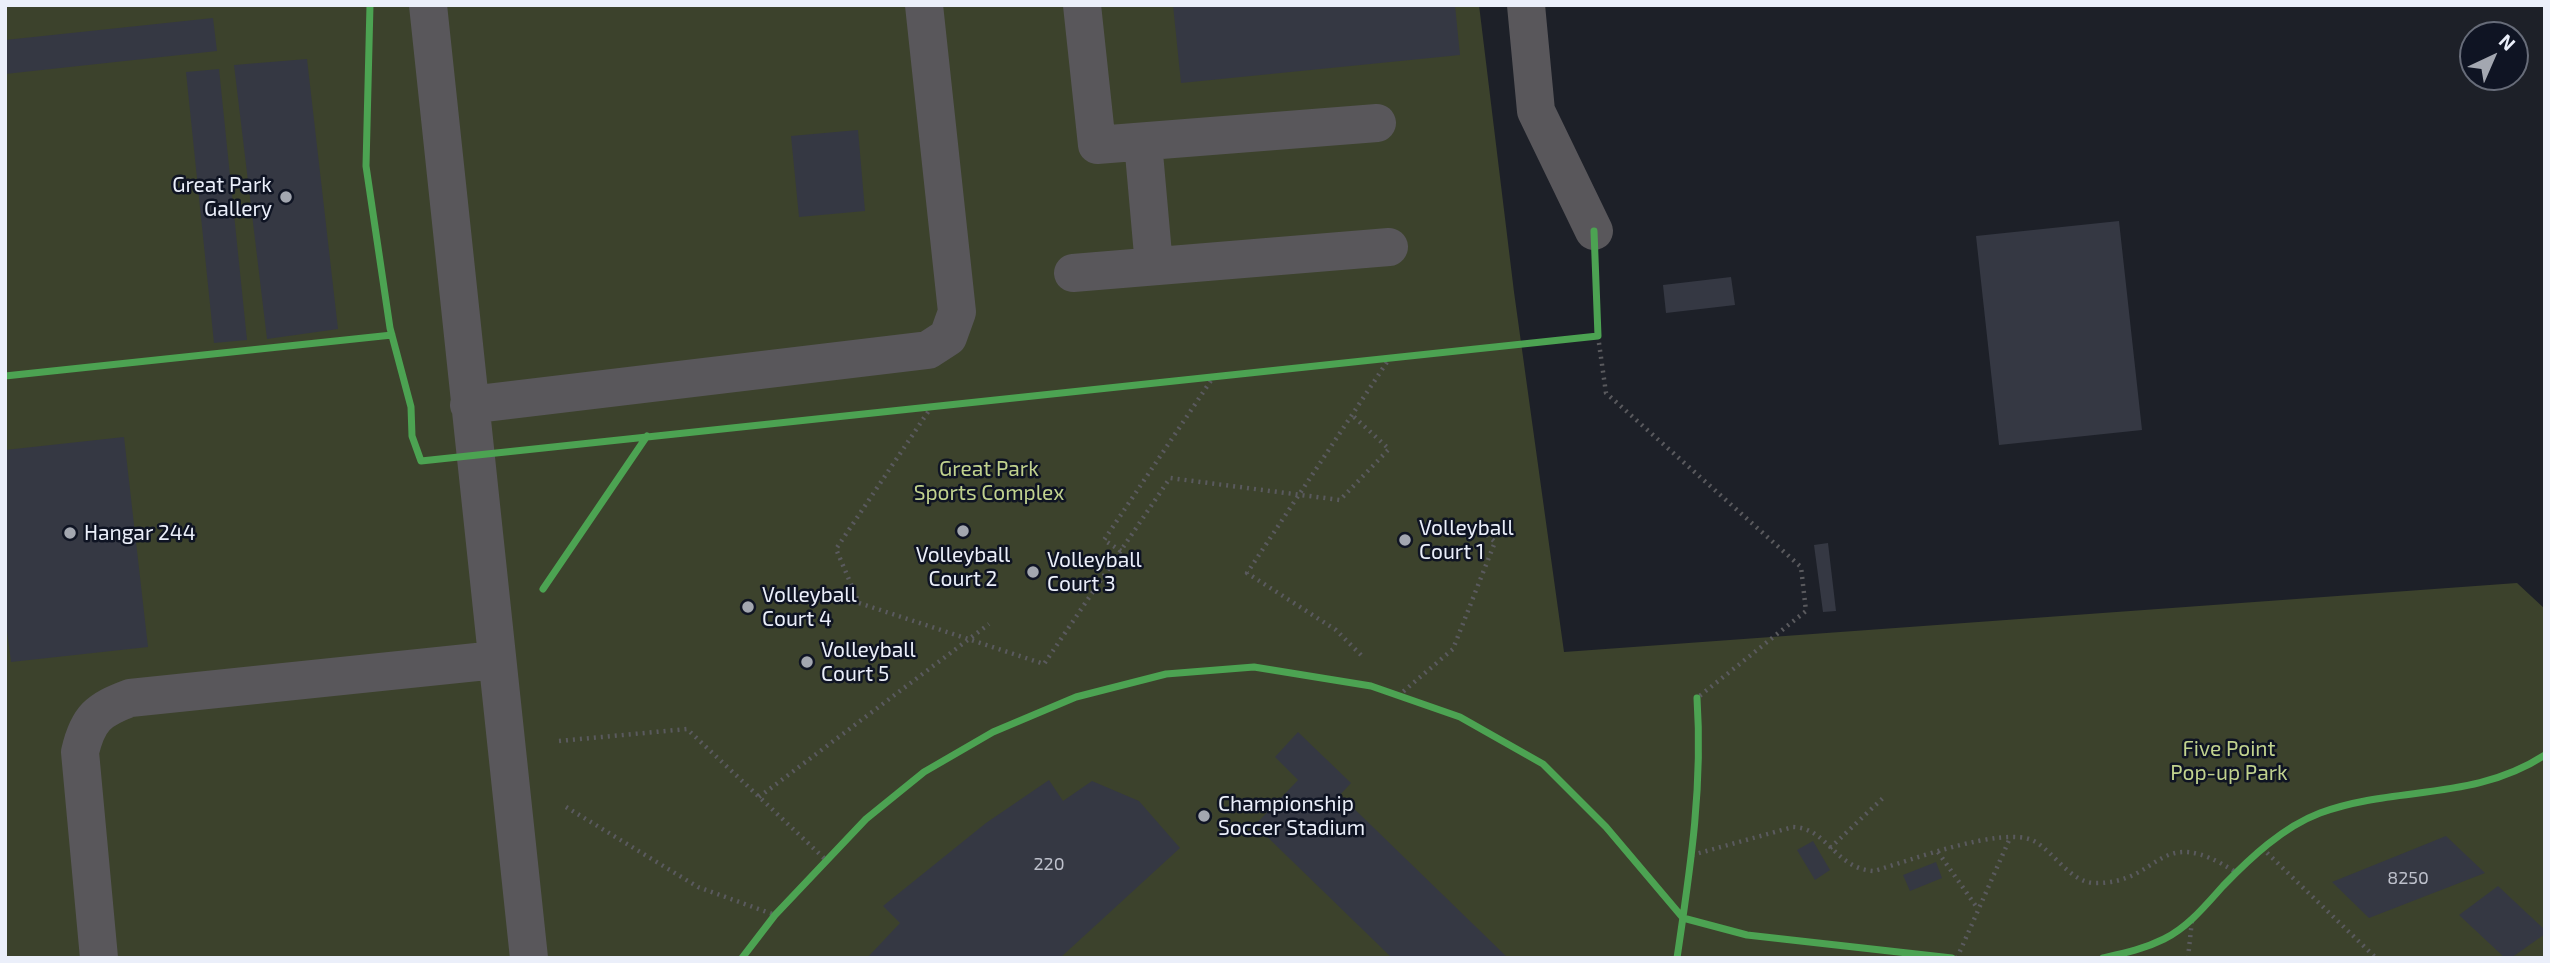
<!DOCTYPE html>
<html>
<head>
<meta charset="utf-8">
<style>
	body { margin:0 }
	#map { position:relative; width:2550px; height:963px; overflow:hidden; background:#1d2028; font-family:"Exo 2",sans-serif }
	canvas { display:block }
	.frame { position:absolute; inset:0; border:7px solid #ebeffa; pointer-events:none }
	.north { position:absolute; left:2459px; top:21px; width:70px; height:70px; box-sizing:border-box; background:#0f1423; border:2px solid #676c79; border-radius:50%; rotate:44deg; font-size:19px; font-weight:700; line-height:28px; text-align:center; color:#ebeffa }
	.north::after { content:''; display:block; margin:auto; width:24px; height:32px; background:#a3a7b0; clip-path:polygon(50% 0,100% 100%,50% 72%,0 100%) }
</style>
</head>
<body>
<div id="map">
<canvas width="2550" height="963"></canvas>
<div class="frame"></div>
<div class="north">N</div>
</div>
<script>
const c = document.querySelector('canvas').getContext('2d');
c.lineJoin = 'round';
function paint(path, color) {
  c.fillStyle = color;
  c.fill(path, 'evenodd');
}
function trace(path, color, width, dash) {
  c.strokeStyle = color;
  c.lineWidth = width;
  c.lineCap = dash ? 'butt' : 'round';
  c.setLineDash(dash || []);
  c.stroke(path);
}
function write(font, color, halo, rows, align = 'center') {
  c.font = font + ' "Exo 2",sans-serif';
  c.lineWidth = 5;
  c.setLineDash([]);
  c.textBaseline = 'middle';
  c.strokeStyle = halo;
  c.fillStyle = color;
  for (const [text, x, y, turn = 0] of rows) {
    c.save();
    c.translate(x, y);
    c.rotate((+turn || 0) * Math.PI / 180);
    c.textAlign = isNaN(turn) ? turn : align;
    if (halo) c.strokeText(text, 0, 0);
    c.fillText(text, 0, 0);
    c.restore();
  }
}
const green = new Path2D(`
	M5 5H1479L1514 292 1564 652 2517 583 2545 609V958H5Z`);
const building = new Path2D(`
	M1173 5H1455L1460 55 1181 83Z
	M213 18 217 51 5 74V40Z
	M307 59 338 329 267 339 234 65Z
	M219 69 247 340 214 343 186 72Z
	M858 130 865 211 799 217 791 136Z
	M2119 221 2142 430 1999 445 1976 236Z
	M1731 277 1735 305 1666 313 1663 285Z
	M124 437 148 647 11 662 5 616V450Z
	M1828 543 1836 611 1823 612 1814 545Z
	M1298 732 1351 783 1340 795 1508 958H1392L1255 825 1298 780 1275 757Z
	M1049 780 1063 801 1092 781 1139 801 1180 848 1060 958H867L900 923 883 906 986 823Z
	M2446 836 2485 873 2369 918 2332 882Z
	M1813 841 1830 870 1815 880 1797 850Z
	M1936 862 1942 878 1910 891 1903 875Z
	M2498 886 2545 930V934L2511 958H2505L2459 915Z`);
const path = new Path2D(`
	M1598 336 1606 393 1801 567 1806 611 1697 698
	M932 406 836 549 859 603 1044 664 1170 478 1340 500 1389 449 1352 415
	M1121 551 1104 540 1214 376
	M1361 655 1336 630 1247 573 1391 356
	M1398 696 1453 649 1495 542 1478 527
	M559 741 687 729 826 860
	M759 797 989 624
	M566 807 698 887 775 915
	M1830 848 1884 797
	M2262 848 2376 958
	M1938 852 1978 909
	M1692 855 1793 827C1828 828 1835 869 1874 871 1909 861 2003 825 2034 841 2054 852 2071 883 2095 883 2163 884 2156 820 2237 873
	M1913 953 1918 958
	M1957 958 2010 838
	M2188 958 2192 920`);
const minor = new Path2D(`
	M428 5 529 958
	M1082 5 1097 145 1377 123
	M1526 5 1536 111 1594 231
	M1143 142 1154 266
	M1073 273 1389 247
	M469 405 928 350 948 337 957 312 924 5
	M99 958 80 752C88 718 98 710 130 698L496 660`);
const cycleway = new Path2D(`
	M370 5 366 166 390 328 411 407 412 436 421 461 1598 336 1594 231
	M5 376 392 335
	M543 589 647 436
	M742 958 775 915 866 819 924 772 993 732 1076 697 1166 674 1254 667 1371 686 1460 717 1543 764 1606 827 1683 918 1747 935 1952 958
	M1677 958C1690 870 1703 788 1697 698
	M2103 958C2125 953 2144 949 2164 939 2188 927 2205 906 2223 886 2250 858 2283 827 2320 813 2397 785 2472 802 2545 755`);
const markers = [
	[286,197,7,"#a3a7b0"],
	[963,531,7,"#a3a7b0"],
	[70,533,7,"#a3a7b0"],
	[1405,540,7,"#a3a7b0"],
	[1033,572,7,"#a3a7b0"],
	[748,607,7,"#a3a7b0"],
	[807,662,7,"#a3a7b0"],
	[1204,816,7,"#a3a7b0"]
];
const numberNames = [
	["220",1049,864],
	["8250",2408,878]
];
const poiNames = [
	["Great Park",272,185,"right"],
	["Gallery",272,209,"right"],
	["Volleyball",1419,528],
	["Court 1",1419,552],
	["Hangar 244",84,533],
	["Volleyball",963,555,"center"],
	["Court 2",963,579,"center"],
	["Volleyball",1047,560],
	["Court 3",1047,584],
	["Volleyball",762,595],
	["Court 4",762,619],
	["Volleyball",821,650],
	["Court 5",821,674],
	["Championship",1218,804],
	["Soccer Stadium",1218,828]
];
const parkNames = [
	["Great Park",989,469],
	["Sports Complex",989,493],
	["Five Point",2229,749],
	["Pop-up Park",2229,773]
];
paint(green, '#3c422c');
paint(building, '#353843');
trace(path, '#5a5a5e', 4.5, [2, 5]);
trace(minor, '#59575b', 38);
trace(cycleway, '#4ca352', 7);
for (const [x, y, r, color] of markers) {
  const dot = new Path2D();
  dot.arc(x, y, r, 0, 2 * Math.PI);
  c.fillStyle = color;
  c.fill(dot);
  trace(dot, '#0f1423', 2.5);
}
write('18px', '#bec1cc', null, numberNames);
write('21px', '#ebeffa', '#0f1423', poiNames, 'left');
write('21px', '#c1d28e', '#0f1423', parkNames);
</script>
</body>
</html>
